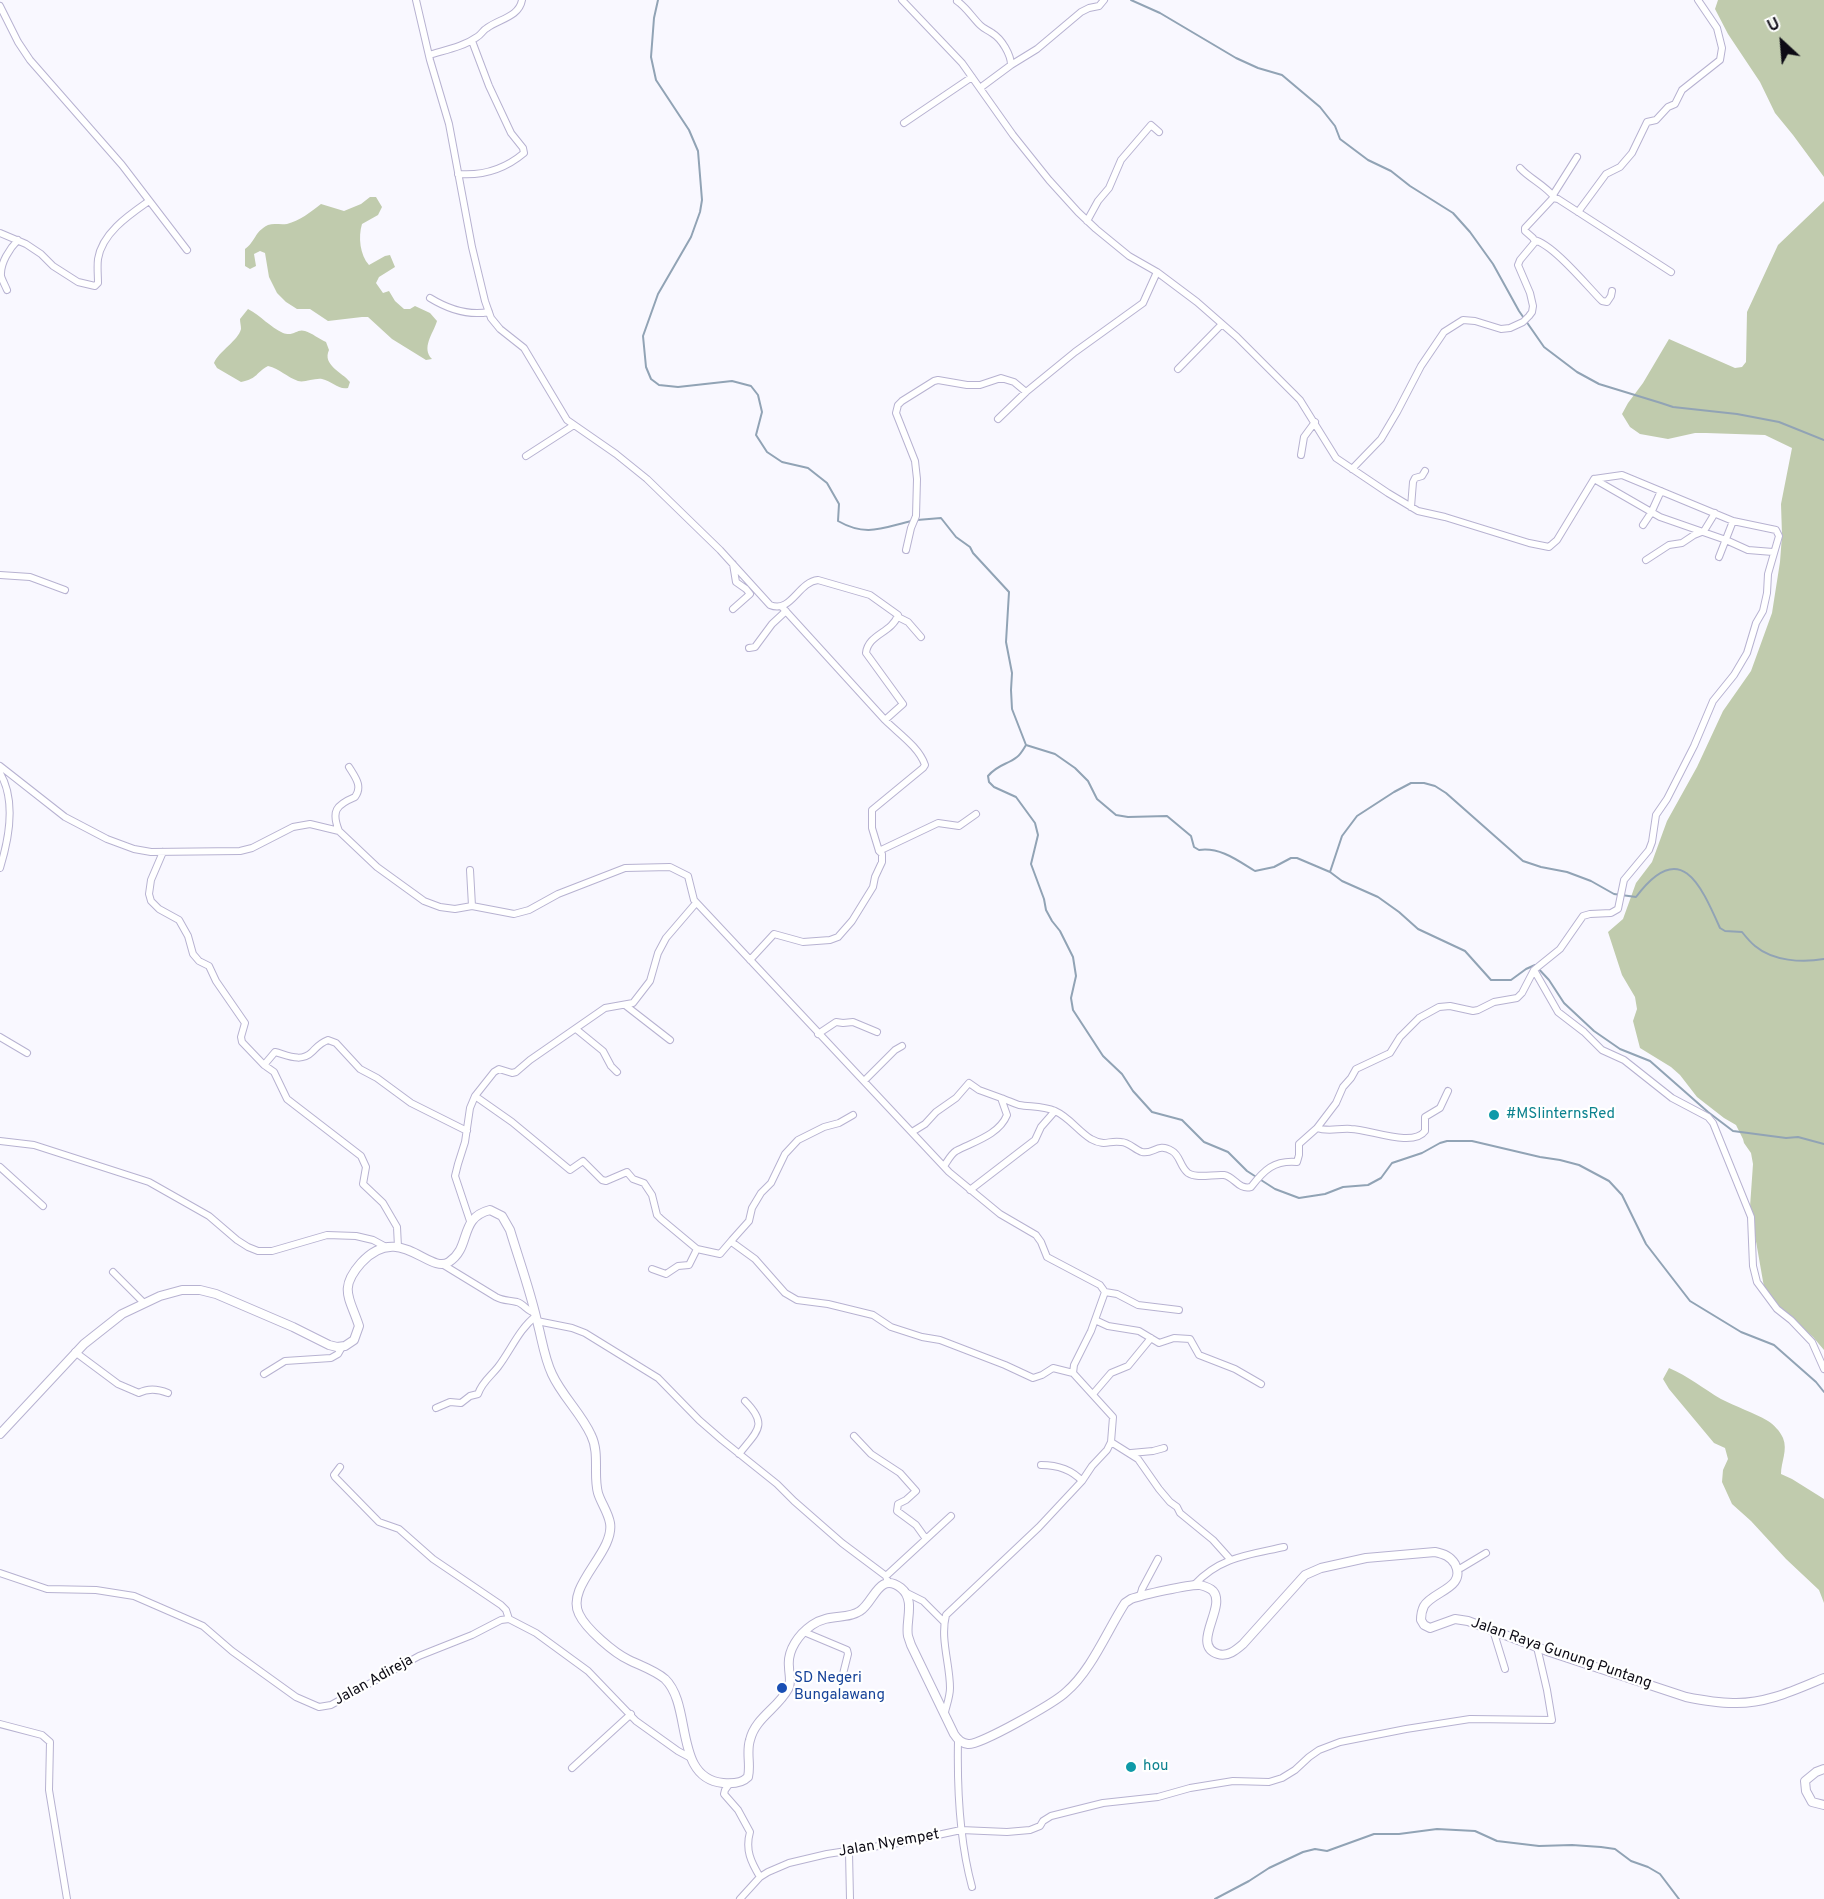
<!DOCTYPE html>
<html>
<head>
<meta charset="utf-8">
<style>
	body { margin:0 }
	#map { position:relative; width:1824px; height:1899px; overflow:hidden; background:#f9f8ff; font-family:Overpass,sans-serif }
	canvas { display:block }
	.north { position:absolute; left:1752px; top:12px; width:60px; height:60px; -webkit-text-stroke:4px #fff; paint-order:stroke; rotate:334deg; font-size:16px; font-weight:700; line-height:24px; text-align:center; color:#0d0b15 }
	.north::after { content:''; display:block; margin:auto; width:21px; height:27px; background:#0d0b15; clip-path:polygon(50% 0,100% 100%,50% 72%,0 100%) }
</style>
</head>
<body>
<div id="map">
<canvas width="1824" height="1899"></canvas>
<div class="north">U</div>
</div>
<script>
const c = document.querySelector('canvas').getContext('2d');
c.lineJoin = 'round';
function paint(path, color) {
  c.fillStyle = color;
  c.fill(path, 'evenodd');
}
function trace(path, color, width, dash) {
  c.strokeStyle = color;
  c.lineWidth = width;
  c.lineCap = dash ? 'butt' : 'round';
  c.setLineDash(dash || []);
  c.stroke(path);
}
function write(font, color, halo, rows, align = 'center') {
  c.font = font + ' Overpass,sans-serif';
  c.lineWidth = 4.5;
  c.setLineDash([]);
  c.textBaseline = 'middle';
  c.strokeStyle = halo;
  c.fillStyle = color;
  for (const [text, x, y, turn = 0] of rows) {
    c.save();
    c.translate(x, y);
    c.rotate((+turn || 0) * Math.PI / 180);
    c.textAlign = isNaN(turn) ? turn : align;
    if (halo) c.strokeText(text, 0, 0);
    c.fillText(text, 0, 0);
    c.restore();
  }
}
const green = new Path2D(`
	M1718 0H1824V177L1793 135 1775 113 1760 82 1728 34 1715 9Z
	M370 197H376L382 207 378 215 362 224C358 237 360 255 369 265L385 256 390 255 395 267 379 277 376 283 383 293 389 291 395 301 404 309H410L415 306 430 313 437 321C433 334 421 348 432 359L426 360 392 339 368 317H362L328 321 310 309H297L286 302 277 293 269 277 265 253 260 251 254 254 256 266 250 269 245 266V249C256 241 254 232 268 225 274 223 280 225 287 224 299 221 311 212 321 204L344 211 361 204Z
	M1824 201V1350L1813 1337 1777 1306 1764 1287 1750 1207 1753 1164 1751 1153 1744 1143 1743 1139 1736 1125 1724 1118 1697 1097 1680 1075 1671 1067 1640 1048 1633 1021 1637 1009 1635 997 1622 975 1608 932 1623 919 1636 883 1652 862 1667 821 1697 767 1723 711 1751 671 1772 613 1780 562 1782 535 1781 504 1792 448 1765 435 1706 433H1695L1668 439 1640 434 1630 427 1622 414 1628 403 1643 383 1669 339 1735 368 1742 367 1746 362 1747 312 1778 245Z
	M248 309C261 316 270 327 283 333 294 337 297 328 305 331 312 333 319 339 326 342L329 350C322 365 342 372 350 382L348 388C338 390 332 381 322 379 314 378 304 383 298 381 287 377 280 369 268 366 255 373 259 378 241 382L217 368 214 363C219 351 238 341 241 329 241 326 240 322 240 319Z
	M1669 1368C1688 1376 1704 1389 1721 1399 1736 1407 1753 1412 1768 1421 1774 1425 1780 1431 1783 1438 1788 1450 1781 1462 1781 1474L1792 1479 1824 1499V1603L1819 1590 1786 1559 1751 1521 1732 1504 1722 1482 1723 1470 1728 1459 1725 1448 1714 1443 1669 1389 1663 1379Z`);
const stream = new Path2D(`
	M658 0 654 18 651 57 656 80 689 130 698 151 702 200 700 212 691 237 658 294 643 336 646 367 651 379 659 385 678 387 732 381 751 386 758 395 762 412 756 435 767 452 782 462 808 468 827 483 839 504 838 521C866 537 882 528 911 521
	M1131 0 1160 13 1236 58 1258 68 1282 75 1320 107 1335 126 1340 139 1368 160 1391 171 1410 186 1453 213 1470 232 1493 264 1519 311 1544 347 1577 372 1599 384 1661 403 1673 407 1737 414 1779 422 1824 440
	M917 520 941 518 956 537 970 547 973 553 1009 592 1006 642 1012 673 1011 690 1012 709 1026 745 1055 754 1075 768 1088 781 1097 799 1116 815 1128 817 1167 816 1191 836 1194 847 1199 850C1220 847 1237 860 1255 871L1274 867 1291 858H1297L1330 872 1342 881 1378 897 1399 912 1418 929 1465 951 1491 980H1511L1526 969 1535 965 1549 980 1564 1003 1594 1031 1620 1049 1650 1061 1708 1112 1733 1131 1786 1138 1798 1137 1824 1144
	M1026 745C1024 748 1021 754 1017 757 1007 765 998 764 988 776L989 782 994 787 1016 797 1035 823 1038 835 1031 864 1044 899 1046 910 1052 921 1060 931 1073 957 1076 976 1071 998 1073 1010 1103 1056 1122 1074 1133 1091 1152 1112 1182 1120 1204 1142 1228 1152 1247 1171 1275 1189 1299 1198 1325 1194 1343 1187 1368 1185 1381 1178 1392 1163 1422 1153 1440 1143 1447 1141H1472L1540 1157 1560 1160 1579 1165 1609 1181 1622 1195 1646 1244 1690 1301 1741 1332 1774 1345 1816 1382 1824 1392
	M1330 872 1342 836 1357 816 1394 792 1411 783H1424L1435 786 1446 793 1523 861 1541 867 1567 872 1591 881 1614 894 1636 897C1680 838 1700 883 1720 928L1725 931 1742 932C1746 937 1750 942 1755 946 1773 961 1802 963 1824 959
	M1215 1899 1249 1881 1269 1868 1303 1852 1315 1849 1327 1851 1374 1834H1399L1437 1829 1475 1831 1497 1841 1539 1846 1572 1845 1601 1847 1615 1849 1631 1861 1648 1867 1660 1874 1679 1899`);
const minor = new Path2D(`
	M416 0 430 60 449 124 472 247 485 301 491 318 500 329 524 348 567 420 616 454 647 479 720 550 770 605C791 614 798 582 818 580L870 595 898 615C892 633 868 634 866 653L903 704 885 720C898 733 919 747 925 765L923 768 872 810V828L879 851
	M902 0 962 63 1013 135 1049 180 1078 212 1096 229 1129 256 1157 272 1197 302 1237 337 1300 400 1336 458 1388 493 1418 511 1445 517 1529 543 1549 547 1557 540 1594 479 1622 475 1733 521 1776 530 1779 536 1768 574 1767 593 1763 611 1756 623 1747 653 1734 675 1713 701 1694 746 1667 799 1656 815 1652 842 1649 850 1624 880 1618 909 1611 913 1590 914 1583 916 1560 949 1534 970 1522 993 1517 998 1494 1002 1478 1010 1473 1011 1450 1006 1439 1007 1419 1018 1400 1037 1390 1053 1356 1069 1351 1078 1343 1087 1336 1103 1317 1128 1299 1144V1155L1297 1162C1274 1160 1264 1170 1251 1187 1238 1190 1235 1177 1224 1175 1213 1174 1197 1179 1188 1173 1180 1167 1180 1155 1172 1151 1158 1142 1153 1155 1142 1152 1135 1150 1129 1142 1121 1142 1108 1140 1106 1147 1091 1139 1078 1131 1069 1117 1055 1111 1043 1106 1031 1107 1019 1105 1013 1103 1007 1100 1001 1098L1007 1115C999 1135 973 1142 956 1151 951 1154 947 1162 944 1166
	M957 1C966 7 972 17 980 25 984 29 988 30 992 33 1002 39 1011 55 1011 65L980 88
	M0 6 18 42 30 60 122 165 187 250
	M429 55C445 50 463 47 477 37 481 35 483 30 487 28 499 19 519 17 522 0
	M1011 65 1037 49 1081 12 1089 8 1099 6 1104 0
	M904 123 972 77
	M1520 168C1530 179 1545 185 1555 198
	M458 174C482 176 505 169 524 153L523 148 511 133 489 86 472 41
	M1553 195 1577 157
	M1578 212 1606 174 1620 167 1632 153 1647 122 1656 120 1668 107 1675 104 1682 90 1720 60 1722 48 1717 28 1698 0
	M1087 221 1098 201 1109 188 1121 160 1151 125 1159 132
	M0 233 26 244 41 254 53 266 78 282 95 286 98 283C98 275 97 267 98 259 102 233 129 215 149 201
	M1534 240C1553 244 1588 287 1602 301L1607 302 1611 296 1612 291
	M7 290C5 285 2 280 1 276 0 263 10 248 18 240
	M430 298C448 309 468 316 489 312
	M1178 369 1222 324
	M998 419 1026 392
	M1301 455 1304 437 1315 422
	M526 456 574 425
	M1352 469 1381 439 1397 412 1421 366 1444 332 1463 320 1475 321 1501 329 1510 328 1523 322 1529 316 1532 312 1533 306 1530 293 1518 265 1520 260 1535 242 1533 238 1525 231V228L1553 198 1558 199 1671 272
	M1594 479 1660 517 1726 540 1748 550 1773 552
	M1411 507 1413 482 1415 478 1422 476 1425 471
	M1643 525 1651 513 1661 491
	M906 550 911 528 916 516 917 479 915 461 896 413 898 405 902 401 934 381 938 380 967 385H980L1001 378 1014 382 1026 392 1075 352 1143 303 1157 272
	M1719 557 1733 521
	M1646 560 1669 545 1682 543 1694 535 1704 531 1715 513
	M733 564 736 582 746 589 750 594 733 609
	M0 575 30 577 65 590
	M782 607 885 720
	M898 617 908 622 921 637
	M749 648 755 647 772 624 786 611
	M0 766 65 817 107 839 134 849 151 852 240 851 252 848 293 827 310 824 339 831 377 867 424 901 440 907 455 909 472 906 514 914 529 910 558 894 625 868 670 867 688 876 694 900 949 1172 1000 1214 1036 1235 1041 1242 1047 1257 1100 1285 1105 1292 1117 1294 1138 1305 1179 1310
	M0 773C16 800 9 839 0 868
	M339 831C331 811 336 805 355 797 363 786 355 777 349 767
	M163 852 151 880 149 894 151 901 159 909 179 920 188 936 193 954 199 961 209 966 216 981 245 1023 241 1037 242 1042 264 1065 274 1072 287 1099 361 1156 366 1167 363 1184 383 1203 397 1227 398 1247
	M470 870 472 906
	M750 960 774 934 803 942 830 940 838 937 852 921 873 887 875 877 882 862V854L879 851 938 823 959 826 976 814
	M1534 970 1558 1012 1584 1032 1602 1050 1624 1060 1672 1098 1708 1117 1713 1123 1751 1217 1753 1266 1757 1282 1777 1309 1791 1320 1812 1342 1824 1369
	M625 1005 670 1040
	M576 1029 603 1051 611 1066 617 1072
	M818 1034 836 1022 843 1023 853 1022 877 1032
	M0 1037 27 1053
	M264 1065 275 1052C287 1055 301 1063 312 1052 318 1046 320 1043 328 1040L336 1043 360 1069 377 1078 411 1103 467 1131
	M864 1081 895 1050 902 1046
	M475 1096 512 1122 570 1170 583 1161 602 1180 606 1181 627 1172 633 1179 644 1183 652 1195 657 1215 661 1219 697 1249 689 1265 678 1266 666 1274 652 1269
	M853 1115 839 1123 824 1127 798 1140 785 1154 771 1183 761 1193 752 1208 749 1221 732 1240 733 1243 755 1259 785 1293 797 1300 828 1304 873 1315 891 1327 922 1337 940 1340 1005 1365 1033 1378 1042 1375 1053 1368 1073 1373 1113 1417 1111 1442 1107 1450 1092 1466 1082 1481 1039 1527 946 1615C940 1639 950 1664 950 1688 950 1696 947 1704 945 1712
	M1317 1128C1328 1132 1339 1128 1351 1129 1369 1129 1413 1148 1425 1131V1117L1440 1108 1448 1091
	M912 1132 925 1124 936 1112 956 1098 969 1083 979 1090 1001 1098
	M0 1141 34 1145 149 1182 209 1216 237 1240 248 1247 258 1251H272L327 1235 356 1236 373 1240 386 1247
	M0 1167 43 1206
	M970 1190 1035 1140 1041 1127 1055 1111
	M470 1221 455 1176 458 1164 465 1142 470 1108 475 1096 494 1072 499 1069 512 1073 516 1072 530 1060 605 1008 633 1003 650 981 658 953 666 938 696 903
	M697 1249 720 1254 732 1240
	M442 1264 496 1297C503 1301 509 1300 517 1302 524 1304 527 1311 535 1313
	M113 1272 144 1303
	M1095 1320 1108 1326 1139 1331 1159 1343 1174 1338 1190 1339 1199 1355 1235 1369 1261 1384
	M537 1321 572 1328 585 1333 658 1378 699 1420 722 1440 777 1484 794 1501 842 1543 886 1576 888 1583
	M75 1352 118 1384 139 1393C148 1388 158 1389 168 1393
	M1073 1373 1074 1365 1091 1331 1105 1292
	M264 1374 285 1361 331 1358 338 1354 342 1347
	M1093 1394 1111 1373 1128 1366 1151 1338
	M436 1408 450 1402 461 1403 470 1396 478 1394C482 1382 491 1376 498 1367 511 1350 519 1329 536 1316
	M854 1436 871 1454 900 1473 916 1491 906 1500 898 1504 897 1511 916 1525 926 1539
	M1111 1442 1138 1459 1159 1489 1170 1502 1177 1507 1180 1513 1213 1540 1230 1559
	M1131 1453 1153 1451 1164 1448
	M739 1454C757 1431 769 1425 745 1401
	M1041 1465C1057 1465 1071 1469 1082 1481
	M340 1467 334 1475 335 1477 379 1522 399 1529 433 1559 501 1605 506 1610 509 1619
	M1457 1568H1461L1486 1553
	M0 1573 47 1589 96 1590 134 1596 203 1626 232 1651 296 1697 319 1707 331 1705 419 1656 472 1635 501 1620 509 1619 536 1633 588 1671 636 1721 678 1751 691 1758
	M886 1576 951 1516
	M1194 1585C1220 1557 1248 1555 1284 1547
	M905 1592 923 1601 944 1622
	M1140 1596 1142 1589 1158 1559
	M1493 1630 1505 1669
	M804 1632 847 1650 848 1654 843 1674
	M0 1724 42 1735 50 1742 49 1790 67 1899
	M958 1740C957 1789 959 1839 972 1887
	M572 1768 631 1714
	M730 1783 725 1790 724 1794 738 1810 750 1832C745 1850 751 1862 760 1877
	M849 1852 850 1899
	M740 1899 760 1877 768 1872 789 1863 827 1854 905 1842 961 1830 1007 1832 1030 1830 1040 1826 1043 1821 1051 1816 1103 1803 1158 1797 1190 1788 1233 1781 1269 1782 1282 1778 1295 1770 1309 1757 1319 1750 1340 1742 1406 1729 1470 1719 1552 1720 1547 1690 1537 1647`);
const tertiary = new Path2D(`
	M0 1434 84 1344 122 1314 160 1296 182 1290H200L216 1294 293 1327 329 1345 337 1347 345 1346 354 1340 359 1326C350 1298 338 1289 361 1263 399 1221 429 1275 449 1262 472 1247 458 1218 490 1210L502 1216 510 1230C519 1260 530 1290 537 1321 542 1339 544 1357 552 1374 562 1396 581 1413 591 1435 600 1453 593 1475 598 1493 601 1503 608 1512 610 1523 615 1552 565 1586 579 1614 586 1629 614 1653 629 1660 641 1666 654 1670 665 1679 693 1706 673 1778 723 1783 732 1784 742 1783 748 1777 751 1765 746 1752 750 1740 755 1718 778 1708 788 1689 792 1682 789 1675 789 1667 787 1650 799 1634 812 1625 829 1613 847 1620 860 1611 874 1602 879 1571 901 1588 916 1600 905 1622 908 1636 909 1639 910 1642 911 1645L954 1734C957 1739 961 1743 968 1744 979 1746 1056 1702 1066 1692 1091 1671 1107 1631 1125 1603L1131 1599C1142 1595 1190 1584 1200 1585 1204 1586 1210 1588 1213 1591 1227 1607 1190 1645 1218 1654 1228 1657 1236 1650 1243 1644L1305 1575 1321 1568 1366 1558 1435 1552C1444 1554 1450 1556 1455 1564 1467 1588 1433 1591 1424 1606 1422 1610 1421 1616 1421 1620L1424 1625 1430 1628 1455 1619 1468 1621 1550 1652 1686 1697C1701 1700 1718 1703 1733 1703 1766 1704 1795 1690 1824 1678
	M1824 1769 1816 1772 1805 1781 1806 1791 1812 1802 1824 1805`);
const markers = [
	[1494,1115,6,"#0f9aa8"],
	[782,1688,6,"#1a4fb4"],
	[1131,1767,6,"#0f9aa8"]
];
const cultureNames = [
	["#MSIinternsRed",1506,1115],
	["hou",1143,1767]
];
const streetNames = [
	["Jalan Raya Gunung Puntang",1561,1654,19],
	["Jalan Adireja",374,1681,-29],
	["Jalan Nyempet",889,1844,-10]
];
const transitNames = [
	["SD Negeri",794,1679],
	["Bungalawang",794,1696]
];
paint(green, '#c0cbad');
trace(stream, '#91a3b5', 2);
trace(minor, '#b7b2d1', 8);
trace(tertiary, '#b7b2d1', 10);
trace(minor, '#fff', 6);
trace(tertiary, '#fff', 8);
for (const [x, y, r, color] of markers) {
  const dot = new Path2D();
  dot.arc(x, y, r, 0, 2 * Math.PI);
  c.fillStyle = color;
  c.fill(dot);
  trace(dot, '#fff', 2);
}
write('15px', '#0d838f', '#fff', cultureNames, 'left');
write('15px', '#0d0b15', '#fff', streetNames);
write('15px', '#164399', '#fff', transitNames, 'left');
</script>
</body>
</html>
